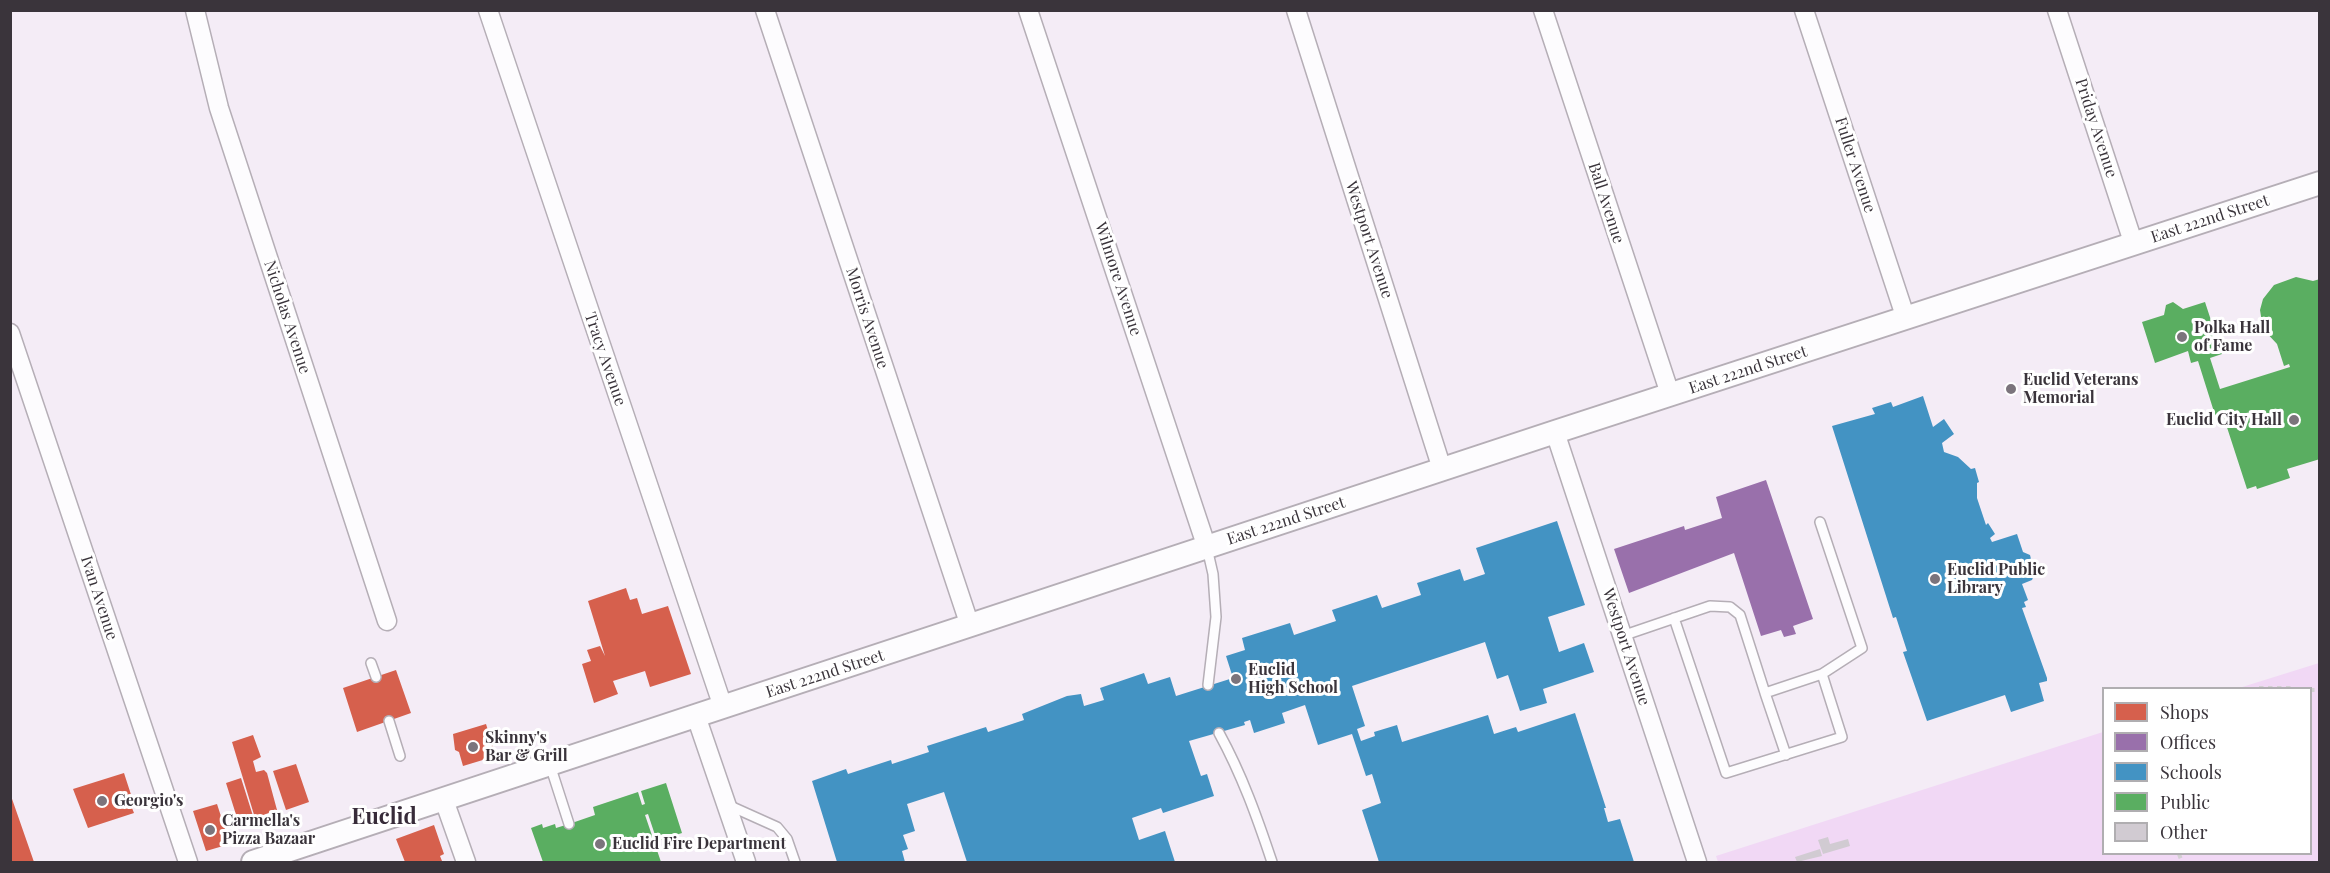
<!DOCTYPE html>
<html>
<head>
<meta charset="utf-8">
<style>
	body { margin:0 }
	#map { position:relative; width:2330px; height:873px; overflow:hidden; background:#f4ecf6; font-family:"Playfair Display",serif }
	canvas { display:block }
	.frame { position:absolute; inset:0; border:12px solid #3a343b; pointer-events:none }
	.legend { position:absolute; left:2102px; top:687px; width:210px; height:168px; box-sizing:border-box; background:#fff; border:2px solid #b0aeb1; margin:0; padding:8px 10px; list-style:none; font-size:18px; color:#3a343b }
	.legend li { display:flex; align-items:center; gap:12px; height:30px }
	.legend b { width:30px; border:2px solid #b0aeb1 }
</style>
</head>
<body>
<div id="map">
<canvas width="2330" height="873"></canvas>
<div class="frame"></div>
<ul class="legend">
<li><b style="height:16px;background:#d6604d"></b>Shops</li>
<li><b style="height:16px;background:#9970ab"></b>Offices</li>
<li><b style="height:16px;background:#4393c3"></b>Schools</li>
<li><b style="height:16px;background:#5aae61"></b>Public</li>
<li><b style="height:16px;background:#d1cbd2"></b>Other</li>
</ul>
</div>
<script>
const c = document.querySelector('canvas').getContext('2d');
c.lineJoin = 'round';
function paint(path, color) {
  c.fillStyle = color;
  c.fill(path, 'evenodd');
}
function trace(path, color, width, dash) {
  c.strokeStyle = color;
  c.lineWidth = width;
  c.lineCap = dash ? 'butt' : 'round';
  c.setLineDash(dash || []);
  c.stroke(path);
}
function write(font, color, halo, rows, align = 'center') {
  c.font = font + ' "Playfair Display",serif';
  c.lineWidth = 6;
  c.setLineDash([]);
  c.textBaseline = 'middle';
  c.strokeStyle = halo;
  c.fillStyle = color;
  for (const [text, x, y, turn = 0] of rows) {
    c.save();
    c.translate(x, y);
    c.rotate((+turn || 0) * Math.PI / 180);
    c.textAlign = isNaN(turn) ? turn : align;
    if (halo) c.strokeText(text, 0, 0);
    c.fillText(text, 0, 0);
    c.restore();
  }
}
const green = new Path2D(`
	M2319 663V862H1718L1716 856 2103 732 2104 854H2310V688H2239Z`);
const shops = new Path2D(`
	M626 588 630 600 637 598 642 614 668 606 691 674 650 687 645 671 613 681 618 694 594 703 582 664 591 661 587 650 600 646 605 656 588 601Z
	M396 670 411 713 357 732 343 688Z
	M486 724 496 756 463 766 459 752 455 750 453 734Z
	M253 735 261 757 253 761 256 772 264 770 267 773 277 810 255 818 232 742Z
	M296 764 309 802 286 810 273 771Z
	M124 773 135 807 132 808 134 813 88 828 73 789Z
	M241 778 253 816 238 821 226 783Z
	M11 796 34 862H10Z
	M217 804 230 844 206 851 193 811Z
	M434 825 444 854 440 856 442 861 405 862 396 839Z`);
const offices = new Path2D(`
	M1766 480 1813 619 1793 626 1796 634 1784 637 1781 630 1761 636 1734 553 1629 593 1614 549 1684 526 1685 530 1722 518 1716 497Z`);
const schools = new Path2D(`
	M1923 396 1933 427 1944 419 1954 434 1942 443 1944 452 1958 457 1971 469 1975 468 1979 482 1977 483V498L1986 525 1988 523 1995 534 1990 538 1992 542 2017 534 2023 552 2030 555 2031 559 2026 563 2036 570 2032 580 2022 584 2028 600 2024 602 2026 607 2022 608 2047 678V681L2039 683 2044 701 2011 712 2005 695 1927 721 1903 652 1907 651 1896 617 1893 618 1832 426 1875 414 1872 408 1891 402 1893 407Z
	M1557 521 1585 605 1548 617 1559 652 1584 643 1594 672 1543 689 1547 703 1520 711 1508 675 1497 679 1485 642 1352 686 1365 726 1357 729 1361 741 1375 736 1374 732 1397 725 1402 742 1488 715 1494 734 1516 727 1518 732 1575 713 1606 808H1604L1608 822 1620 819 1634 862H1379L1362 810 1381 803 1372 774 1366 776 1352 734 1318 745 1305 705 1282 713 1285 723 1254 733 1250 720 1244 722 1245 725 1189 741 1201 776 1207 774 1214 796 1163 813 1161 808 1132 818 1139 840 1165 831 1175 862H967L944 792 907 804 915 831 903 835 908 849 902 851 905 862H837L812 781 846 769 848 774 891 760 892 764 929 752 927 746 986 727 988 732 1024 720 1022 714 1067 696 1081 694 1084 706 1104 700 1100 688 1144 673 1148 684 1170 677 1176 696 1233 678 1226 656 1245 650 1242 638 1290 623 1294 635 1336 621 1332 610 1377 595 1382 608 1421 595 1417 583 1460 569 1464 581 1485 574 1476 548Z`);
const public = new Path2D(`
	M2296 277 2313 281 2320 279V459L2287 469 2290 478 2257 489 2256 486 2247 489 2222 412 2215 415 2198 361 2191 363 2188 351 2155 363 2142 322 2164 315 2166 305 2173 302 2183 309 2205 302 2222 354 2210 358 2220 389 2290 367 2289 364 2284 366 2277 344 2263 329 2260 310 2263 299 2274 285Z
	M666 783 682 833 657 841 648 814 645 815 661 862H543L531 828 542 824 543 828 555 824 556 828 569 824 595 815 593 807 638 792 642 805 645 804 641 791Z`);
const building = new Path2D(`
	M1828 837 1830 844 1848 839 1850 846 1823 854 1818 840Z
	M1820 849 1822 856 1797 862 1795 857Z`);
const path = new Path2D(`
	M2259 688H2293
	M2310 690H2320
	M2179 854 2182 862`);
const service = new Path2D(`
	M1820 522 1862 648 1822 674
	M1207 548 1213 574 1216 617 1208 685
	M1674 618 1726 773 1842 737 1822 674 1765 693 1786 755
	M1622 636 1710 606 1730 607 1740 615 1765 693
	M371 663 376 677
	M389 721 400 756
	M1219 733C1242 775 1257 817 1272 862
	M550 765 569 824
	M728 805 777 827 787 839 795 862`);
const minor = new Path2D(`
	M195 10 219 108 387 621
	M488 10 723 707
	M765 10 970 626
	M1028 10 1207 548
	M1296 10 1442 469
	M1543 10 1670 394
	M1804 10 1906 319
	M2057 10 2134 245
	M10 333 188 862
	M1555 432 1697 862
	M696 716 746 862
	M444 800 466 862`);
const tertiary = new Path2D(`
	M253 862 1555 432 2320 183`);
const markers = [
	[2182,337,6,"#7b747c"],
	[2011,389,6,"#7b747c"],
	[2294,420,6,"#7b747c"],
	[1935,579,6,"#7b747c"],
	[1236,679,6,"#7b747c"],
	[473,747,6,"#7b747c"],
	[102,801,6,"#7b747c"],
	[210,830,6,"#7b747c"],
	[600,844,6,"#7b747c"]
];
const streetNames = [
	["Priday Avenue",2096,128,72],
	["Fuller Avenue",1855,165,72],
	["Ball Avenue",1606,203,72],
	["East 222nd Street",2210,219,-18],
	["Westport Avenue",1369,240,72],
	["Wilmore Avenue",1118,279,72],
	["Nicholas Avenue",287,317,72],
	["Morris Avenue",867,318,72],
	["Tracy Avenue",605,359,71],
	["East 222nd Street",1748,370,-18],
	["East 222nd Street",1286,521,-18],
	["Ivan Avenue",99,598,72],
	["Westport Avenue",1626,647,72],
	["East 222nd Street",825,674,-18]
];
const poiNames = [
	["Polka Hall",2194,328],
	["of Fame",2194,346],
	["Euclid Veterans",2023,380],
	["Memorial",2023,398],
	["Euclid City Hall",2282,420,"right"],
	["Euclid Public",1947,570],
	["Library",1947,588],
	["Euclid",1248,670],
	["High School",1248,688],
	["Skinny's",485,738],
	["Bar & Grill",485,756],
	["Georgio's",114,801],
	["Carmella's",222,821],
	["Pizza Bazaar",222,839],
	["Euclid Fire Department",612,844]
];
const districtNames = [
	["Euclid",384,817]
];
paint(green, '#f1d8f5');
paint(shops, '#d6604d');
paint(offices, '#9970ab');
paint(schools, '#4393c3');
paint(public, '#5aae61');
paint(building, '#d1cbd2');
trace(service, '#b5aeb6', 12);
trace(minor, '#b5aeb6', 21);
trace(tertiary, '#b5aeb6', 26);
trace(path, '#d3d0d3', 4, [4.5, 4.5]);
trace(service, '#fdfcfe', 9);
trace(minor, '#fdfcfe', 18);
trace(tertiary, '#fdfcfe', 22);
for (const [x, y, r, color] of markers) {
  const dot = new Path2D();
  dot.arc(x, y, r, 0, 2 * Math.PI);
  c.fillStyle = color;
  c.fill(dot);
  trace(dot, '#fff', 2);
}
write('16px', '#3a343b', '#fff', streetNames);
write('bold 16px', '#3a343b', '#fff', poiNames, 'left');
write('bold 22px', '#372b39', '#fff', districtNames);
</script>
</body>
</html>
